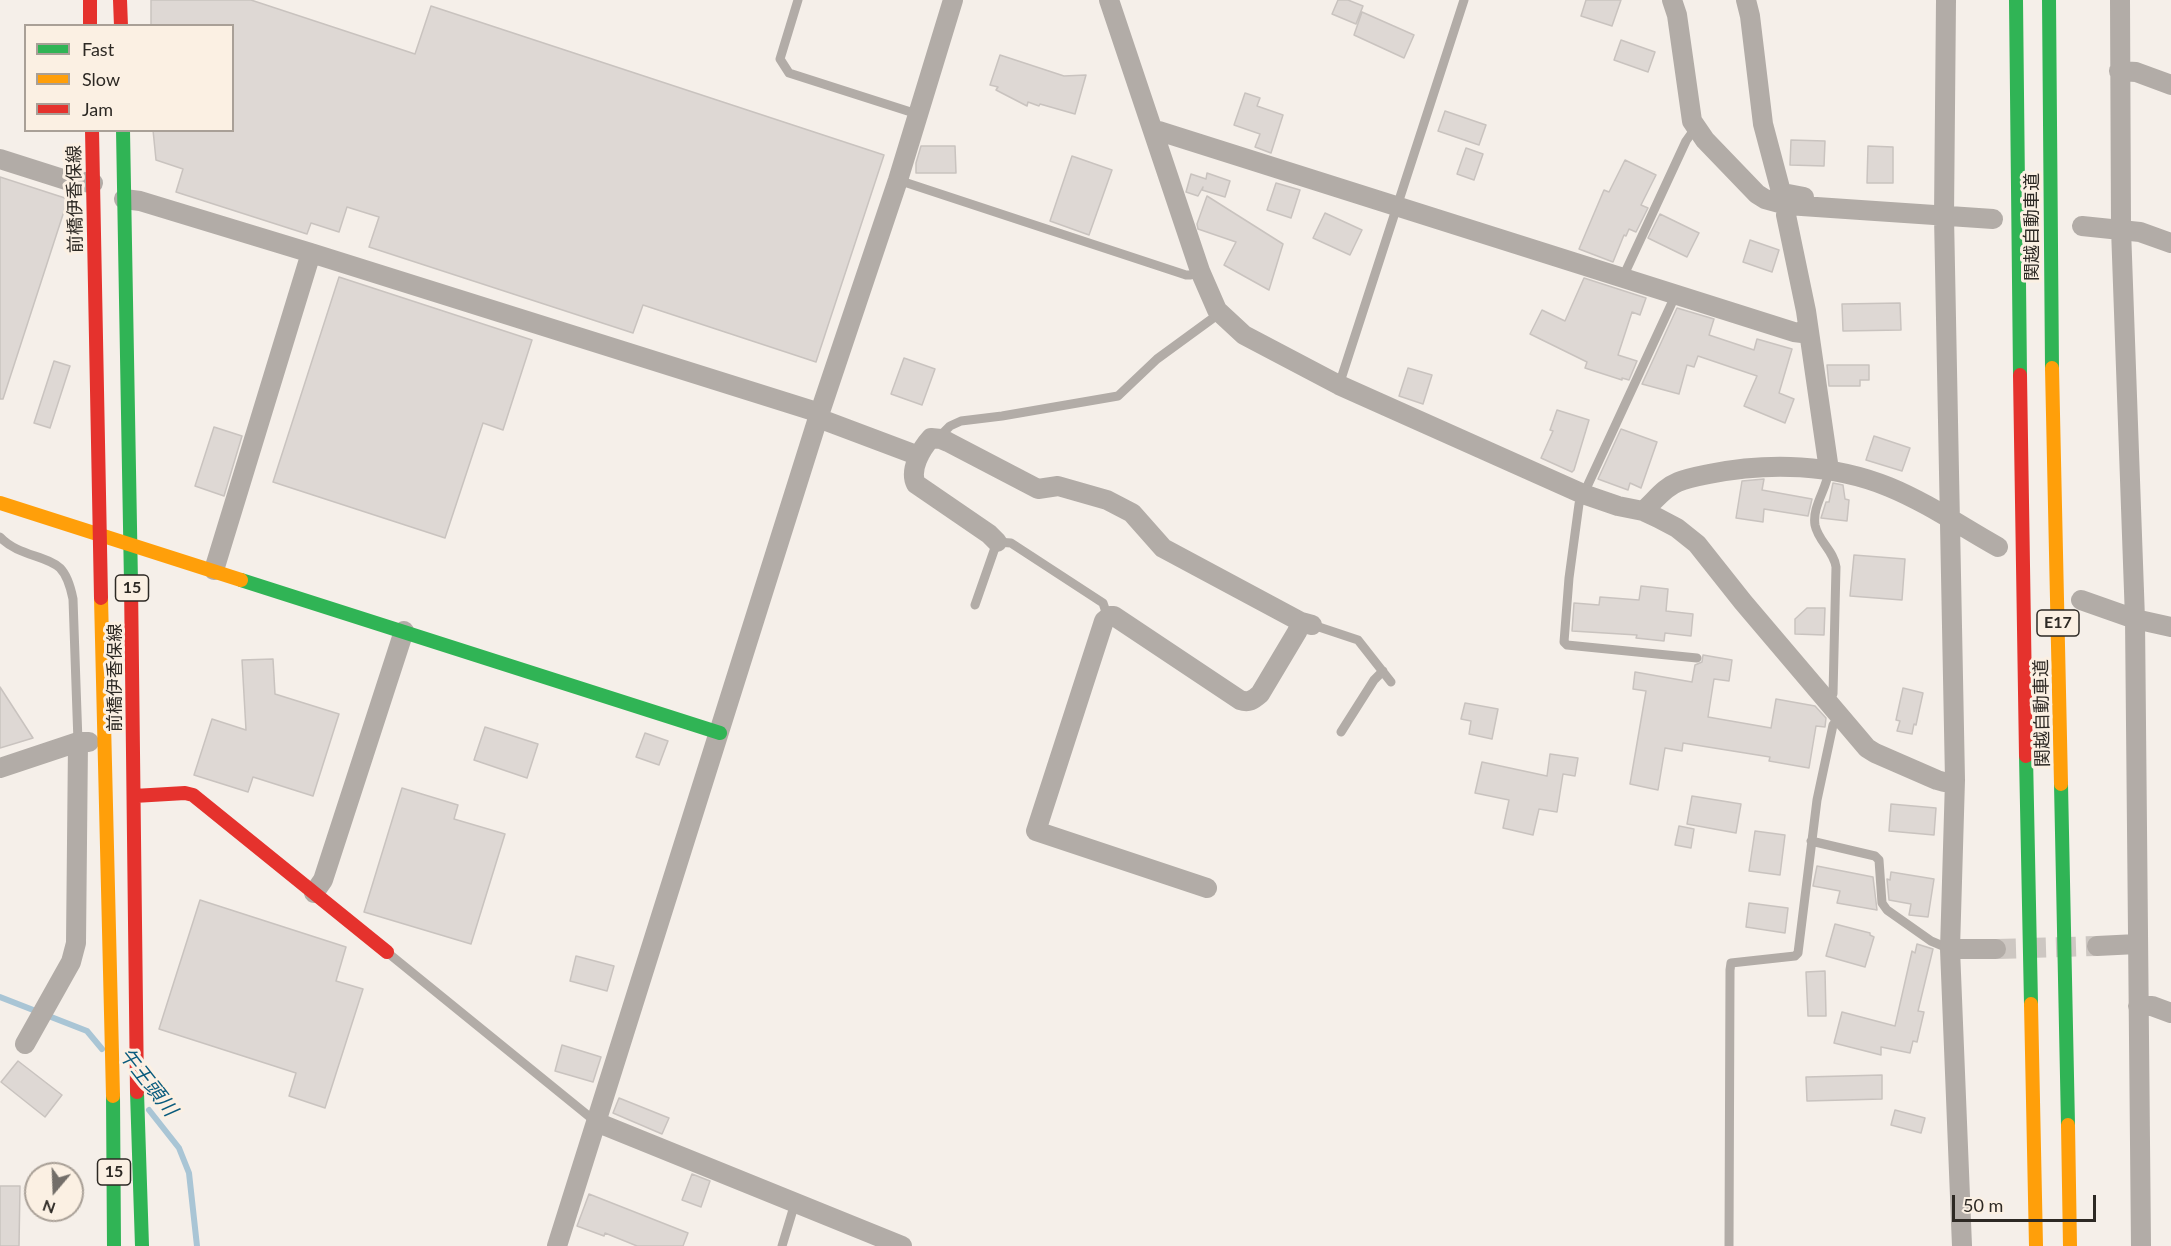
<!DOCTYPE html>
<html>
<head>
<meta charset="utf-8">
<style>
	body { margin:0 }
	#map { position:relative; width:2171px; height:1246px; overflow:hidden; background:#f5efe9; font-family:Lato,sans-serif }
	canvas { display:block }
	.legend { position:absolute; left:24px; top:24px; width:210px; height:108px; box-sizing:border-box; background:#fbf0e3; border:2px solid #a9a097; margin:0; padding:8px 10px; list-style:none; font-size:18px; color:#2d2924 }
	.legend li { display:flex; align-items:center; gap:12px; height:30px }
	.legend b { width:30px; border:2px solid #a9a097 }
	.north { position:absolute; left:24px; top:1162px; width:60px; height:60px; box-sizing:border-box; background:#fbf0e3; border:2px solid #a9a097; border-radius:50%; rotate:199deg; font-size:16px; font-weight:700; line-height:24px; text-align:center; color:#2d2924 }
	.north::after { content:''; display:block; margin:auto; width:21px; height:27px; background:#736e69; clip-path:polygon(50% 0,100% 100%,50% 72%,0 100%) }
	.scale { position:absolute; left:1952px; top:1195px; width:144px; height:27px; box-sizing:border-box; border:3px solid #2d2924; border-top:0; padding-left:8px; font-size:18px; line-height:21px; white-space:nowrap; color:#2d2924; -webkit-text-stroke:4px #fbf0e3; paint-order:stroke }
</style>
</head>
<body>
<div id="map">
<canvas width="2171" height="1246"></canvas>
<ul class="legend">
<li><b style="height:8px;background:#30b455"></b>Fast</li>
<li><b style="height:8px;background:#ff9f0a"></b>Slow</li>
<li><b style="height:8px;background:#e5322d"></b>Jam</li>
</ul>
<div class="north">N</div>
<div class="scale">50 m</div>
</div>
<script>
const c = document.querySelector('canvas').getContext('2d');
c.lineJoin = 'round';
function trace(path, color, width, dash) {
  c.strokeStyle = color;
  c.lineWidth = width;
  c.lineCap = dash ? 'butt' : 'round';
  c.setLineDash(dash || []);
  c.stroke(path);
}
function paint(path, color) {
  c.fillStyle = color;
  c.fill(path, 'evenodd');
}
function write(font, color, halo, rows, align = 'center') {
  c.font = font + ' Lato,"Noto Sans JP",sans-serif';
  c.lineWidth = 6;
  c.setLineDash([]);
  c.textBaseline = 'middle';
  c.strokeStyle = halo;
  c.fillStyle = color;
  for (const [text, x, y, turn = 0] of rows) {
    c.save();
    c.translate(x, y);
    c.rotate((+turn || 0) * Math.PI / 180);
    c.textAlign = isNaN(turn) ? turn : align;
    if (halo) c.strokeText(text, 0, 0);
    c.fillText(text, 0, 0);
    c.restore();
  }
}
const stream = new Path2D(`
	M0 997 87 1031 102 1049
	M149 1110 179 1148 189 1173 197 1246`);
const building = new Path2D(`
	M151 0H251L415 54 431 6 884 155 816 362 643 305 633 333 369 247 379 217 347 207 339 232 311 223 307 234 176 192 183 169 156 160 153 130H232V26H151Z
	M1338 0H1348L1363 6 1356 24 1332 14Z
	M1586 0H1621L1612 26 1581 16Z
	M1362 12 1414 35 1404 58 1354 35Z
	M1621 40 1655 52 1648 72 1614 60Z
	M1000 55 1064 76 1086 75 1075 114 1040 104 1039 106 1028 102 1027 106 996 90 998 87 990 85Z
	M1245 93 1260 98 1257 106 1283 115 1271 153 1255 147 1260 134 1234 125Z
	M1445 111 1486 125 1479 145 1438 131Z
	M1791 140 1825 141 1824 166 1790 165Z
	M921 146H955L956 173H916V163Z
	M1868 146 1893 147V183H1867Z
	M1466 148 1483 154 1474 180 1457 174Z
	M1072 156 1112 170 1089 235 1050 221Z
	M1625 160 1656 175 1641 205 1648 208 1636 232 1629 229 1626 236 1624 235 1613 262 1579 249 1604 190 1609 192Z
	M1207 173 1230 181 1225 197 1202 190 1203 187 1198 196 1186 192 1191 174 1206 179Z
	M0 177 68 199 3 399H0Z
	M1276 183 1300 190 1291 218 1267 210Z
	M1207 196 1283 244 1269 290 1224 265 1236 242 1198 229 1197 224Z
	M1325 213 1362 230 1350 255 1313 238Z
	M1660 214 1699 233 1687 257 1648 238Z
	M1750 240 1779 250 1772 272 1743 262Z
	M339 277 532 340 503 430 483 423 445 538 273 482Z
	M1584 278 1646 298 1640 315 1632 312 1618 355 1637 361 1629 380 1622 378V380L1585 368 1587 362 1530 334 1542 310 1565 321Z
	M1900 303 1901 330 1843 331 1842 304Z
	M1677 308 1714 319 1709 335 1754 350 1757 339 1792 349 1779 393 1794 399 1785 423 1744 406 1757 376 1698 356 1694 367 1687 365 1679 394 1642 384Z
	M904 358 935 369 922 405 891 394Z
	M54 361 70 366 50 428 34 423Z
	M1827 365H1869V380H1860V386H1829Z
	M1408 368 1432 375 1423 404 1399 396Z
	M1557 410 1589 420 1574 470 1572 472 1541 458 1553 431 1550 430Z
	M214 427 242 436 224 496 195 486Z
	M1621 429 1657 442 1641 488 1630 483 1628 490 1598 479Z
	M1874 436 1910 448 1902 471 1866 460Z
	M1764 479 1762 490 1812 499 1808 516 1764 509 1763 522 1736 518 1742 481Z
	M1833 483 1843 485 1845 499 1849 500 1847 521 1821 518 1826 502H1829Z
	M1854 555 1905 559 1902 600 1850 596Z
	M1641 586 1668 589 1666 611 1693 614 1691 636 1665 633 1664 641 1636 638 1637 635 1572 631 1574 603 1599 605 1600 597 1639 600Z
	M1807 608H1825L1824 635 1795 634V619Z
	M1703 655 1732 660 1729 681 1714 679 1708 717 1771 728 1776 699 1815 706 1826 718 1825 727 1816 726 1809 768 1769 761 1770 757 1683 743 1682 751 1665 748 1658 790 1630 784 1646 691 1633 689 1635 672 1692 682 1695 665 1702 662Z
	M273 659 275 694 339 714 313 796 253 777 248 792 194 775 212 719 246 730 242 660Z
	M0 687 33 738 0 748Z
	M1903 688 1923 693 1916 725 1914 724 1912 734 1897 731 1900 721 1896 720Z
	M1465 703 1498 709 1492 739 1469 734 1471 721 1461 719Z
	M485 727 538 744 527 778 474 760Z
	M645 733 668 741 659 765 636 757Z
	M1550 754 1578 758 1575 776 1563 774 1557 812 1539 809 1533 835 1503 828 1509 800 1475 793 1482 762 1547 776Z
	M402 788 458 805 454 819 505 834 471 944 364 912Z
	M1692 796 1741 804 1736 833 1687 824Z
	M1891 804 1936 808 1934 835 1889 831Z
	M1679 826 1694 829 1691 848 1675 845Z
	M1755 831 1785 835 1780 875 1749 871Z
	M1817 866 1873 877 1877 910 1837 903 1840 891 1813 886Z
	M1891 872 1934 879 1928 917 1909 915 1911 904 1889 900 1887 879 1890 880Z
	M200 900 346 947 336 981 363 989 325 1108 289 1096 296 1073 159 1029Z
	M1749 903 1788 908 1785 933 1746 927Z
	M1835 924 1870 933V935L1874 937 1865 967 1826 956Z
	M1917 944 1933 949 1918 1011 1924 1012 1917 1042 1913 1041 1910 1053 1881 1047V1055L1834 1043 1842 1012 1895 1026 1912 951 1915 953Z
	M576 956 614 966 607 991 570 981Z
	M1825 971 1826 1016H1808L1806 972Z
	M562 1045 601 1057 593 1082 555 1071Z
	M18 1061 62 1095 45 1117 1 1082Z
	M1882 1075V1099L1807 1101 1806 1077Z
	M619 1098 669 1118 662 1134 613 1113Z
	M1895 1110 1925 1118 1921 1133 1891 1125Z
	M692 1174 710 1181 701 1207 682 1200Z
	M0 1186H20L19 1246H0Z
	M589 1194 688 1233 683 1246H637L605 1233 604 1236 577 1226Z`);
const streetTunnel = new Path2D(`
	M1996 949 2097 946`);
const lane = new Path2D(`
	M798 0 780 59 789 73 917 114
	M898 180 1186 275H1191L1200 271
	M1623 277 1686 141 1696 127
	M1676 294 1579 504 1569 578 1564 642 1567 645 1697 658
	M1339 385 1464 0
	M941 439 944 432 950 426 961 421 1002 416 1118 396 1157 359 1220 313
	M0 537C18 556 46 555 60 568 68 576 71 589 73 599L78 742
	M975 605 997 542 1011 543 1103 603 1108 618
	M1313 625 1358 640 1391 682
	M1826 700 1833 694 1836 567C1834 551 1818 541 1815 525 1812 506 1827 489 1829 470
	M1341 732 1374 680 1383 671
	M1811 841 1875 856 1879 860 1882 903 1887 910 1931 941 1950 949
	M388 953 596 1122
	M782 1246 795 1203
	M1729 1246 1730 970 1731 963 1795 956 1798 953 1817 800 1833 725 1840 717`);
const street = new Path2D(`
	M1109 0 1200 271 1217 310 1244 335 1339 385 1583 494 1618 506 1643 511 1658 518 1677 528 1697 544 1743 602 1867 748 1875 753 1937 780 1944 782 1955 780
	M1672 0 1677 15 1692 121 1705 140 1757 194 1765 199 1787 205 1993 219
	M1746 0 1750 16 1763 124 1780 188 1783 193 1804 197
	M1946 0 1944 216 1955 780 1950 949 1962 1246
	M2120 0 2121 229 2135 619 2141 1246
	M2119 71 2136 72 2171 85
	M1154 133 1159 131 1794 332 1802 333 1808 331
	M0 159 66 180 93 183
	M124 199 140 201 311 253 820 413
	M1787 205 1786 215 1806 311 1829 470
	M2082 226 2140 232 2171 243
	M818 418 919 456
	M1643 511C1655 501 1663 488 1678 482 1688 478 1699 476 1709 474 1769 462 1833 464 1889 487 1928 503 1962 527 1998 547
	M997 542 989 534 916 484C909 470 921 449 931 438L941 439 948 442 1038 489 1058 486 1107 500 1132 513 1163 548 1301 622 1312 625
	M214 570 311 253
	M2081 600 2135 619 2171 627
	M0 768 78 742H89
	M1207 888 1036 831 1104 621 1110 616H1114L1240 700C1249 703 1253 700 1260 694L1297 632 1301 622
	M314 893 323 880 404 631
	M2097 946 2137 944
	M1950 949H1996
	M2138 1006H2152L2171 1013
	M25 1044 71 962 76 943 78 742
	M596 1122 902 1246
	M557 1246 818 418 898 180 953 0`);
const fast = new Path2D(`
	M2016 0 2020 375
	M2049 0 2052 368
	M123 130 131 583
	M241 580 720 733
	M2026 756 2031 1004
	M2061 784 2068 1125
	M137 1092 142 1246
	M113 1096 114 1246`);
const slow = new Path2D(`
	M2052 368 2061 784
	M0 503 241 580
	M101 598 113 1096
	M2031 1004 2036 1246
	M2068 1125 2070 1246`);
const jam = new Path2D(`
	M90 0V26
	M120 0 121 26
	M92 130 101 598
	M2020 375 2026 756
	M131 583 137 1092
	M134 796 185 793 193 795 387 952`);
const shields = [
	[132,588,33],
	[2058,623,42],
	[114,1172,33]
];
const shieldNames = [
	["15",132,588],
	["E17",2058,623],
	["15",114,1172]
];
const streetNames = [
	["前橋伊香保線",75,199,-91],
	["関越自動車道",2032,227,-90],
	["前橋伊香保線",115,678,-90],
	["関越自動車道",2042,713,-91]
];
const waterNames = [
	["午王頭川",148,1082,52]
];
trace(stream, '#a9c5d5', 6);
paint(building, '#ded8d4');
trace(building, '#c9c3bf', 1.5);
trace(streetTunnel, '#cdc7c2', 20, [20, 10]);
trace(lane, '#b2aca7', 9);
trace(street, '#b2aca7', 20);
trace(fast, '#30b455', 14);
trace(slow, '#ff9f0a', 14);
trace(jam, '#e5322d', 14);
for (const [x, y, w] of shields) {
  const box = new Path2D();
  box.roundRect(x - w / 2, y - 13, w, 26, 4.5);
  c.fillStyle = '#fbf0e3';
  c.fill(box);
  trace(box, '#2d2924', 1.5);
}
write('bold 16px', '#2d2924', null, shieldNames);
write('18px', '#2d2924', '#fbf0e3', streetNames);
write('italic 20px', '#095b7d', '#fbf0e3', waterNames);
</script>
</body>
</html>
